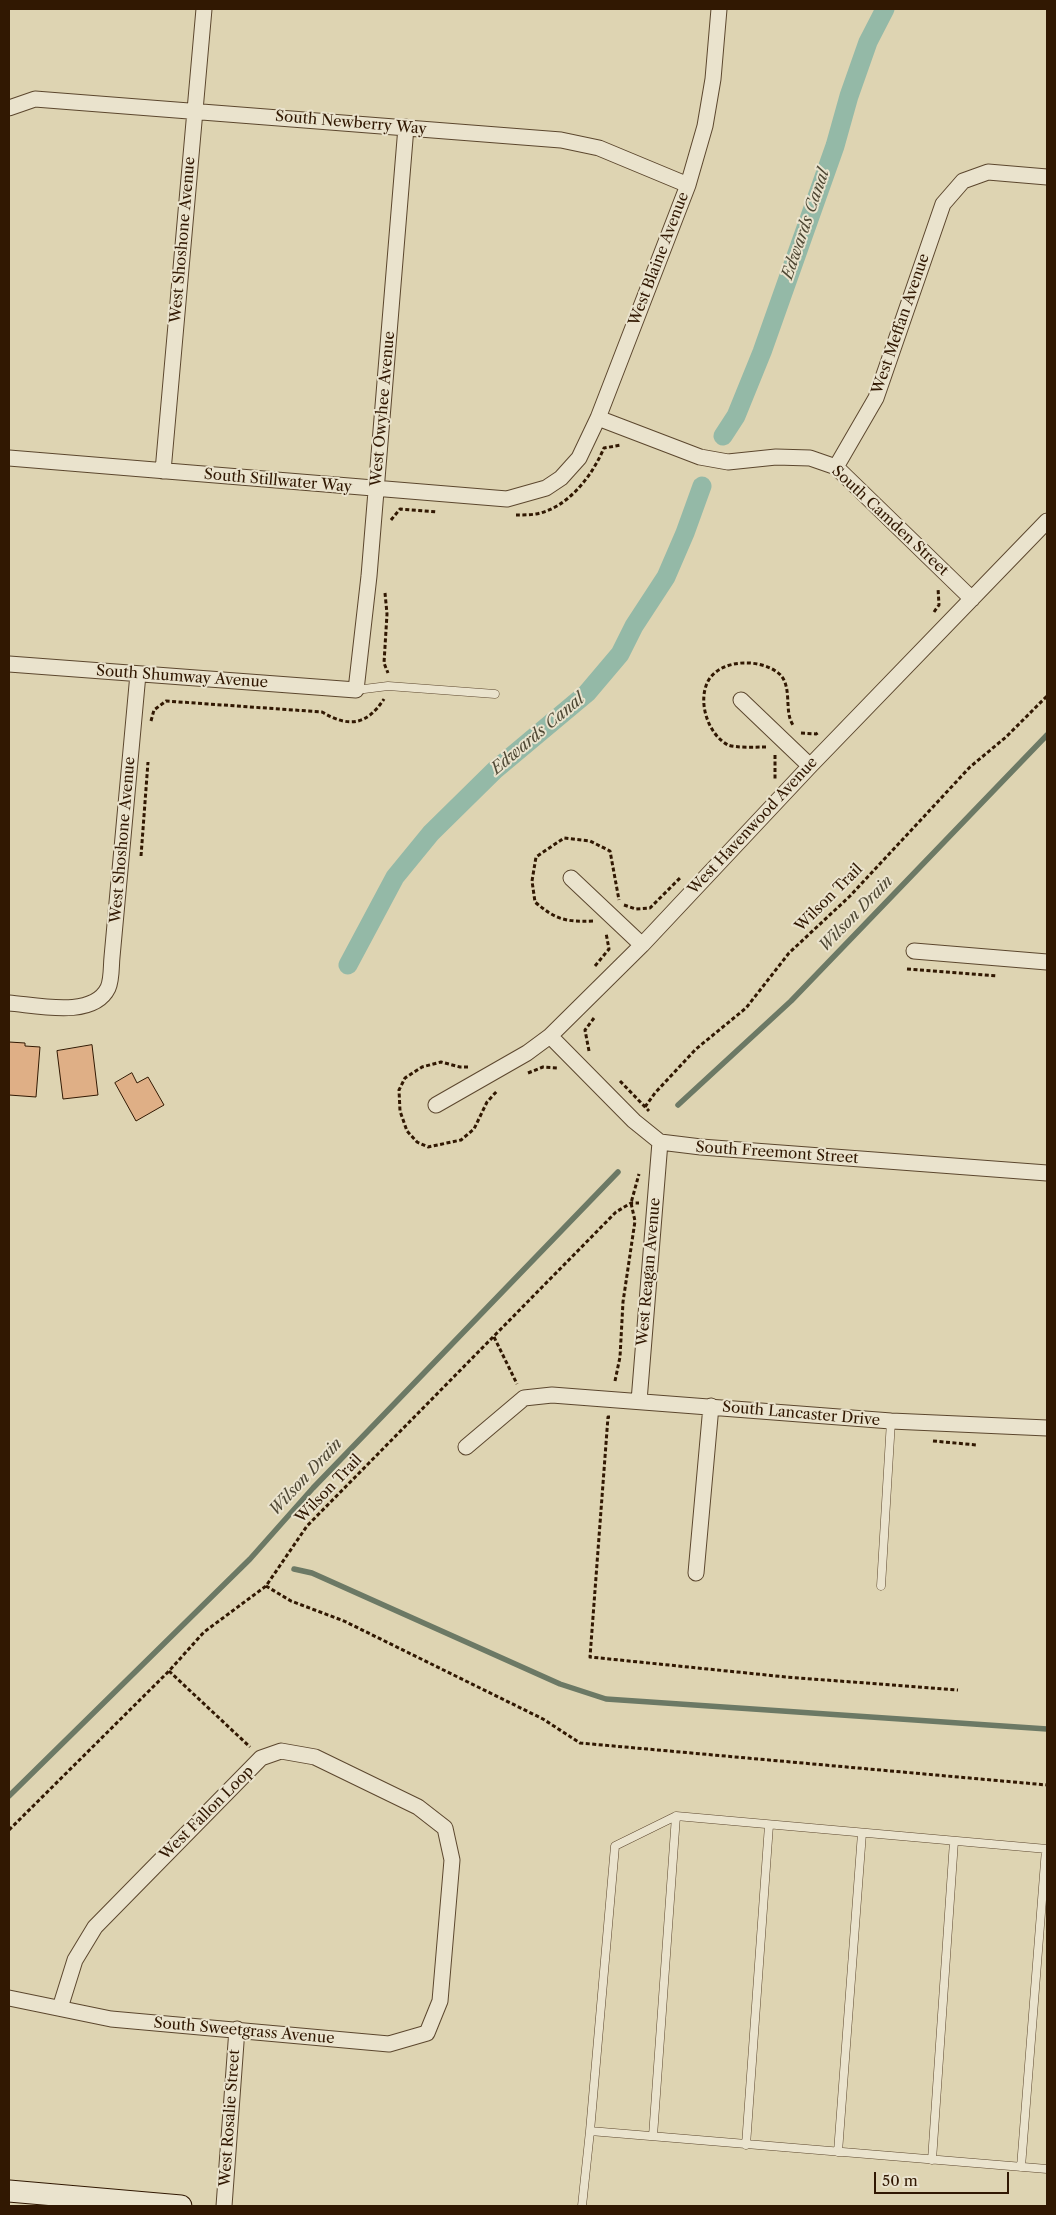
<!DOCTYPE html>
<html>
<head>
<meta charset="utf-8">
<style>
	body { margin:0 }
	#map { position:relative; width:1056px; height:2215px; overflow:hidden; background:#ded4b2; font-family:"Libre Caslon Text",serif }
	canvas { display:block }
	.frame { position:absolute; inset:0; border:10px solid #311802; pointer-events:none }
	.scale { position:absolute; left:874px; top:2172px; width:135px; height:22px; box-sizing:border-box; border:2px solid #311802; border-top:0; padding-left:6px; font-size:15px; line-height:18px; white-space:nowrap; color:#311802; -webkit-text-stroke:4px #eae3cd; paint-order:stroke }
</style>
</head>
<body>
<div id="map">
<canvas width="1056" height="2215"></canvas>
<div class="frame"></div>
<div class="scale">50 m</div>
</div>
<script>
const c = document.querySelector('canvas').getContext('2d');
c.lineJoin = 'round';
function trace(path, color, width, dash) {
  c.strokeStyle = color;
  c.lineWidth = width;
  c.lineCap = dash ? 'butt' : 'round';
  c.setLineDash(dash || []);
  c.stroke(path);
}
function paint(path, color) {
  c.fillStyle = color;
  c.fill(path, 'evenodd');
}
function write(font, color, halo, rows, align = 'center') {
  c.font = font + ' "Libre Caslon Text",serif';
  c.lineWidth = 4;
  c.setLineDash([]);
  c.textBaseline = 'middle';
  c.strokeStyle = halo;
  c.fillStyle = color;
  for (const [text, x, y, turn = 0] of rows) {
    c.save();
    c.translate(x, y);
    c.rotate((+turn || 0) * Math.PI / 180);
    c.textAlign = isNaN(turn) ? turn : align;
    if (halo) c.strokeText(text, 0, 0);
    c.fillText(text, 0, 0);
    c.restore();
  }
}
const stream = new Path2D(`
	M678 1105 791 1001 1047 735
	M294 1569 312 1573 560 1684 606 1699 1047 1729
	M9 1796 250 1559 313 1488 618 1172`);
const canal = new Path2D(`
	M723 436 736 416 762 352 835 146 849 96 868 42 885 9
	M348 965 395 877 431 833 495 770 587 693 620 654 634 626 666 577 685 533 702 486`);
const building = new Path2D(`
	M9 1042 25 1043V1046L40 1047 36 1097 9 1095Z
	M92 1045 98 1095 63 1099 57 1051Z
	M132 1073 137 1083 148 1077 164 1105 136 1121 115 1083Z`);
const path = new Path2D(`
	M516 515C522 515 529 515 536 514 568 508 592 476 604 448L621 445
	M391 520 400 509 437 512
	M385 593 387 614 384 663 388 673
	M934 612 939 605 938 588
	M151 721 154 710 166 701 322 712C349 728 367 725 384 699
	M801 733 816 734 819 732
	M766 747C757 747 735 748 728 745 707 734 696 698 710 678 724 659 759 659 777 672 794 684 783 710 793 725
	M775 755V779
	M141 856 148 762
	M624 905 636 909 650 908 681 877
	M593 921C566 922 556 920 535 902L532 881 536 857 564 838 590 841 610 851 619 900
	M595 966 609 949 606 933
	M907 969 997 976
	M589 1051 585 1030 594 1018
	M468 1067H460L441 1062 422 1067 405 1078 399 1090 400 1111 407 1131 417 1142 428 1147 461 1140 474 1129 487 1102 497 1091
	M528 1073 543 1067 558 1068
	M620 1081 649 1111
	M645 1107 655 1093 696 1049 746 1008 789 953 850 896 970 767 1006 737 1047 696
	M494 1337 517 1384
	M615 1381 620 1357 623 1302 635 1221 631 1203 639 1174
	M610 1417H608L590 1657 786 1677 958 1690
	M933 1441 977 1445
	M266 1586 291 1601 344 1621 543 1719 580 1743 1047 1785
	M169 1671 250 1747
	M9 1830 169 1671 204 1632 266 1586 307 1526 616 1212 631 1203H639`);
const lane = new Path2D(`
	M356 690 388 686 495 694
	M881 1586 891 1421
	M1047 1849 676 1816 615 1846 590 2131 1047 2169
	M653 2136 676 1816
	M746 2145 769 1825
	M838 2152 862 1833
	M932 2160 954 1841
	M1021 2167 1046 1849
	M582 2206 590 2131`);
const street = new Path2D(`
	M9 108 35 99 561 140 599 148 688 185
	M598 418 700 457 728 462 776 457 810 458 836 467 972 599
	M9 458 507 499 546 488 561 478 579 458 598 418 688 185 705 126 713 79 719 9
	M836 467 876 398 943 204 963 181 988 172 1047 177
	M163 471 204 9
	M9 664 356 690 369 576 406 127
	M741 700 810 766
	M571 878 642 945
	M914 951 1047 962
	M9 1003C36 1005 93 1019 108 988 112 979 111 966 112 957L138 674
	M550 1036 634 1121 660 1142 701 1147 1047 1173
	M436 1105 527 1053 550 1036 642 945 810 766 1047 521
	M639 1401 660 1142
	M466 1447 524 1398 552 1395 891 1421 1047 1428
	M696 1573 711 1406
	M9 1998 111 2019 389 2044 427 2033 440 2001 452 1860 445 1828 418 1807 315 1757 281 1751 261 1758 95 1927 75 1960 60 2008
	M224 2206 237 2029`);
const secondary = new Path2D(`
	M9 2191 181 2206`);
const streetNames = [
	["South Newberry Way",351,123,5],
	["West Shoshone Avenue",183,240,-85],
	["West Blaine Avenue",659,259,-69],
	["West Meffan Avenue",901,324,-71],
	["West Owyhee Avenue",383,409,-85],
	["South Stillwater Way",278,481,5],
	["South Camden Street",890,521,43],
	["South Shumway Avenue",182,677,4],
	["West Havenwood Avenue",753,826,-47],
	["West Shoshone Avenue",123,840,-85],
	["Wilson Trail",829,898,-45],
	["South Freemont Street",777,1153,4],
	["West Reagan Avenue",649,1272,-85],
	["South Lancaster Drive",801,1414,5],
	["Wilson Trail",329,1489,-46],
	["West Fallon Loop",207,1813,-45],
	["South Sweetgrass Avenue",244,2031,5],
	["West Rosalie Street",230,2118,-86]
];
const waterNames = [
	["Edwards Canal",806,224,-71],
	["Edwards Canal",538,734,-40],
	["Wilson Drain",856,914,-46],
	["Wilson Drain",306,1477,-47]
];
trace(stream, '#6c7965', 5.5);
trace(canal, '#94b9a7', 19);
paint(building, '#dfaf86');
trace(building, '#311802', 1);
trace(lane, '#5c472e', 9);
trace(street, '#5c472e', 17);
trace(secondary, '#311802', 23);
trace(path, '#311802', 3, [4, 2.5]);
trace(lane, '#eae3cd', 8);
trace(street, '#eae3cd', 15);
trace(secondary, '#eae3cd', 21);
write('15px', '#311802', '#eae3cd', streetNames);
write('italic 16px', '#4f4834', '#eae3cd', waterNames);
</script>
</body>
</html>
